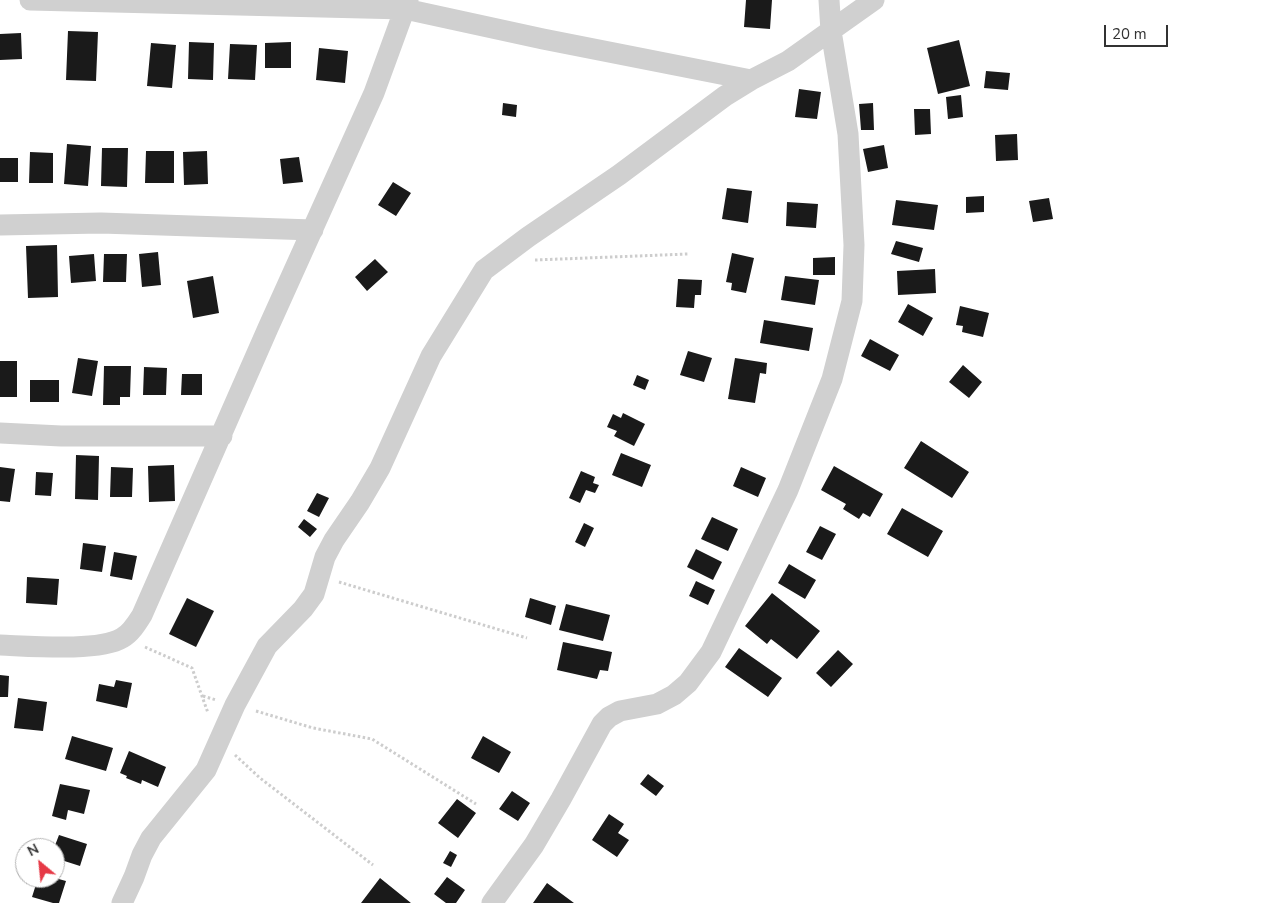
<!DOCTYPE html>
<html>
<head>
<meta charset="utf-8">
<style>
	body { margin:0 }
	#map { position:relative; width:1281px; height:903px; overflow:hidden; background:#fff; font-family:"Nunito Sans",sans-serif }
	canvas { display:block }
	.north { position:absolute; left:15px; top:838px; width:50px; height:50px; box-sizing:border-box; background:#fff; border:1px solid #adadad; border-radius:50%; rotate:332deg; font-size:14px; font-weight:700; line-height:20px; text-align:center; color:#333 }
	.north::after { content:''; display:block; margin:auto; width:18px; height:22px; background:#e63946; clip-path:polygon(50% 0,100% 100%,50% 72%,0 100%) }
	.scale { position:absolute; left:1104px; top:25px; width:64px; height:22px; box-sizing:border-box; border:2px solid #333; border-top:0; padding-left:6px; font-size:15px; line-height:18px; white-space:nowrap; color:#333; -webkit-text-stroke:4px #fff; paint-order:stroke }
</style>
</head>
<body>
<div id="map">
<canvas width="1281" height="903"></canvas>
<div class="north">N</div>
<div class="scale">20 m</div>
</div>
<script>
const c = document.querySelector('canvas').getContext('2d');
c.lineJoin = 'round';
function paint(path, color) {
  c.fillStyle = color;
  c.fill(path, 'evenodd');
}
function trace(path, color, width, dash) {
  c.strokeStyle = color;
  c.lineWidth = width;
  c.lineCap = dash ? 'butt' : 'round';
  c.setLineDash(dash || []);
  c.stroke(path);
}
const building = new Path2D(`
	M746 0H772L770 29 744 27Z
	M68 31 98 32 96 81 66 80Z
	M21 33 22 59 0 60V34Z
	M959 40 970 86 938 94 927 48Z
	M189 42 214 43 213 80 188 79Z
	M291 42V68H265V43Z
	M151 43 176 45 172 88 147 86Z
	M230 44 257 45 255 80 228 79Z
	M319 48 348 51 345 83 316 80Z
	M986 71 1010 73 1008 90 984 88Z
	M799 89 821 92 817 119 795 117Z
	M961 95 963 117 948 119 946 97Z
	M503 103 517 105 516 117 502 115Z
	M873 103 874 130H861L859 104Z
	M914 109H930L931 134 915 135Z
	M1017 134 1018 160 996 161 995 135Z
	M67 144 91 146 88 186 64 184Z
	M884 145 888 168 868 172 863 149Z
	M102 148H128L127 187 101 186Z
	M146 151H174V183H145Z
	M207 151 208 184 184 185 183 152Z
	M30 152 53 153V183H29Z
	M299 157 303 182 283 184 280 159Z
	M0 158H18V182H0Z
	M393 182 411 193 396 216 378 205Z
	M727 188 752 191 748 223 722 219Z
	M984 196V212L966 213V197Z
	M1049 198 1053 219 1033 222 1029 201Z
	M896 200 938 205 934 230 892 225Z
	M787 202 818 204 816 228 786 226Z
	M896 241 923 248 919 262 891 254Z
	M57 245 58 297 28 298 26 246Z
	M158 252 161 285 142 287 139 254Z
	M732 253 754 258 746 293 731 290 732 283 726 282Z
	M94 254 96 281 71 283 69 256Z
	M104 254H127L126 282H103Z
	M835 257V275H813V258Z
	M375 259 388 272 367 291 355 277Z
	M935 269 936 293 898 295 897 271Z
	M213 276 219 313 193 318 187 281Z
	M785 276 819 280 815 305 781 300Z
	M678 279 702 280 701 295H695L694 308 676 307Z
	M908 304 933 318 923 336 898 322Z
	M960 306 989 313 983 337 962 332 963 326 956 325Z
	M764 320 813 328 809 351 760 343Z
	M870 339 899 355 890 371 861 356Z
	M688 351 712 358 704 382 680 375Z
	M78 358 98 361 92 396 72 393Z
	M735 358 767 363 766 374 760 373 755 403 728 399Z
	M0 361H17V397H0Z
	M963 365 982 382 969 398 949 382Z
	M104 366H131L130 397H120V405H103Z
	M144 367 167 368 166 395H143Z
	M182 374H202V395H181Z
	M637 375 649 380 645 390 633 385Z
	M30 380H59V402H30Z
	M623 413 645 424 634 446 614 436 617 431 607 427 613 414 621 418Z
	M921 441 969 472 952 498 904 468Z
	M621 453 651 465 642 487 612 475Z
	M76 455 99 456 98 500 75 499Z
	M174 465 175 501 149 502 148 466Z
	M834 466 883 494 870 517 863 513 859 519 843 509 846 504 821 490Z
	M0 467 15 469 10 502 0 501Z
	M111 467 133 468 132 497H110Z
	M741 467 766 478 758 497 733 486Z
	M581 471 595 477 593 483 599 485 595 493 586 490 580 503 569 498Z
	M36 472 53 473 51 496 35 495Z
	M317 493 329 498 319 517 307 511Z
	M902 508 943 531 928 557 887 534Z
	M712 517 738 529 728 551 701 539Z
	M304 519 317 529 310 537 298 527Z
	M584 523 594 528 585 547 575 542Z
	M820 526 836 534 822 560 806 552Z
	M83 543 106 546 102 572 80 569Z
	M696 549 722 562 713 580 687 567Z
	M114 552 137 556 132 580 110 576Z
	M789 564 816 580 805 599 778 583Z
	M27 577 59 579 57 605 26 603Z
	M696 581 715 590 708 605 689 596Z
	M772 593 820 631 797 659 771 639 767 644 745 626Z
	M187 598 214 611 196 647 169 634Z
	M530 598 556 606 551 625 525 617Z
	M566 604 610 615 603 641 559 630Z
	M563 642 612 652 608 671 600 670 597 679 557 670Z
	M739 648 782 678 768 697 725 667Z
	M838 650 853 664 831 687 816 673Z
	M0 675 9 676 8 697H0Z
	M116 680 132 683 127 708 96 701 99 684 114 687Z
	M18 698 47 702 43 731 14 728Z
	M72 736 113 748 106 771 65 759Z
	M483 736 511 752 499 773 471 758Z
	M129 751 166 767 158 787 142 780 141 784 126 778 127 776 120 773Z
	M648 774 664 786 656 796 640 784Z
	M60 784 90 790 84 814 68 810 66 820 52 816Z
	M512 791 530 803 518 821 499 809Z
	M457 799 476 813 458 838 438 823Z
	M609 814 624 824 618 833 629 840 617 857 592 840Z
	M59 835 87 844 80 866 55 858 54 848Z
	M450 851 457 855 451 867 443 863Z
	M447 877 465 890 456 903H446L434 894Z
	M38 878H55L66 881 59 903H53L32 897Z
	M380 878 411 903H361Z
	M547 883 574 903H533Z`);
const path = new Path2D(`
	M535 260 688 254
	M339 582 527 638
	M145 647 192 668 208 713
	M203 696 216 700
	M256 711 313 728 372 739 476 804
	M235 755 260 778 373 865`);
const street = new Path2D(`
	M30 0 405 9 543 39 751 80
	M0 225 101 223 313 230
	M0 433 61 436H222
	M0 645C29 646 99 652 122 638 131 633 137 623 142 615L268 328 374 93 408 0
	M122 903 134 877 142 855 151 838 206 770 235 705 267 646 303 609 314 594 325 557 334 540 360 502 380 468 431 356 484 270 528 237 619 175 725 96 751 80 788 61 874 0
	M492 903 534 845 561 799 602 724 609 717 620 711 657 704 674 695 688 683 711 652 788 490 832 379 852 301 854 245 848 134 831 31 829 0`);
paint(building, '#1a1a1a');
trace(path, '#cdcdcd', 3, [2.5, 2.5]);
trace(street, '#d0d0d0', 21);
</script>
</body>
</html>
